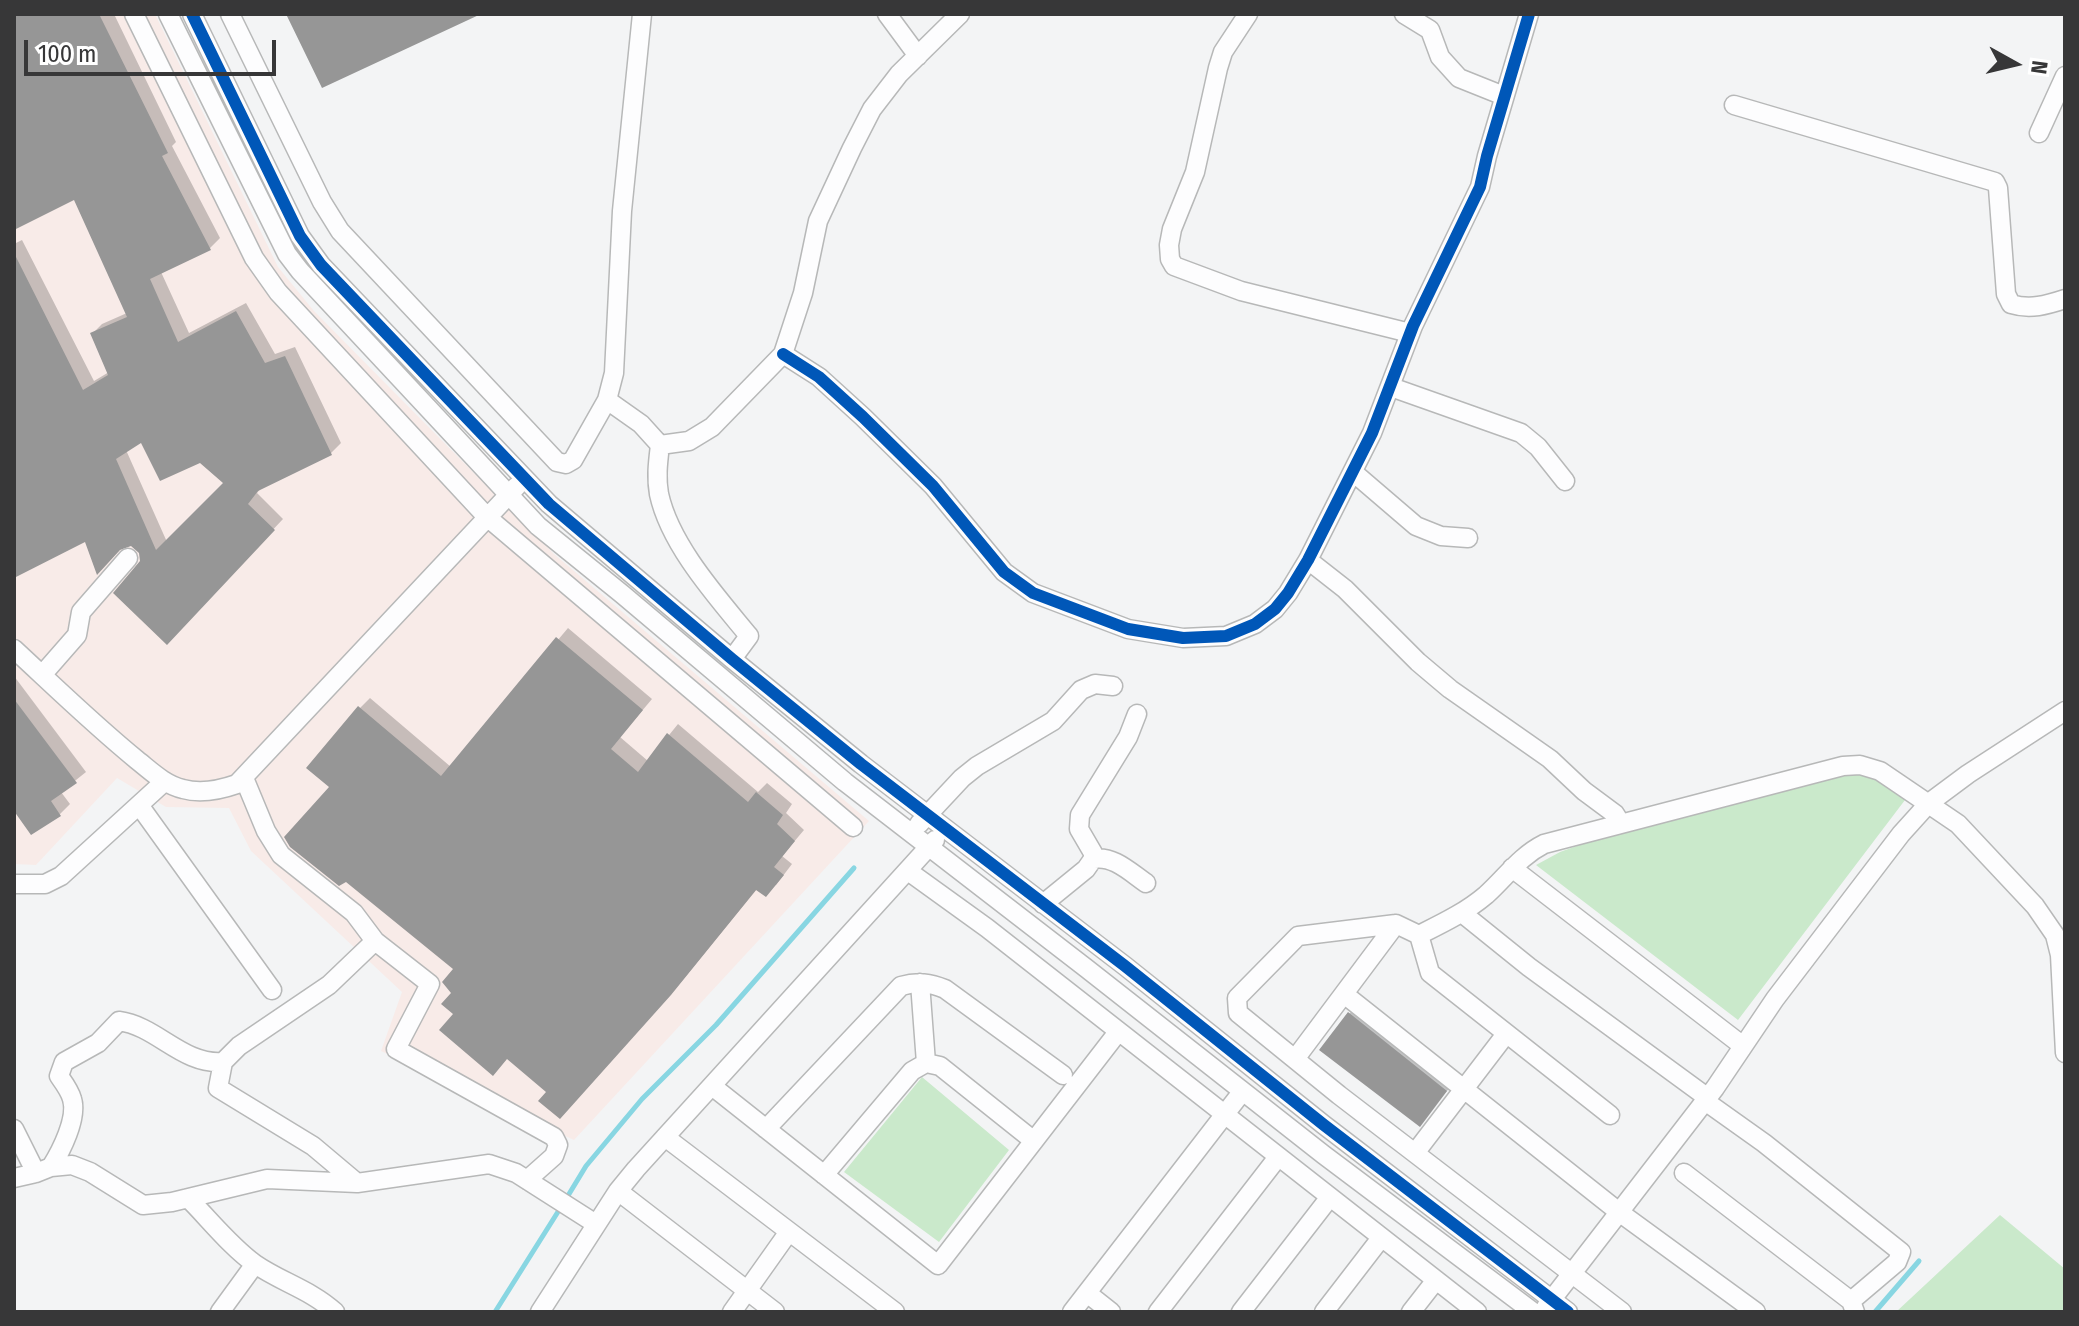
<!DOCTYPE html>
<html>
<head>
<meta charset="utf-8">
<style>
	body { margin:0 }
	#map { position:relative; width:2079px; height:1326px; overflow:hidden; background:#f3f4f5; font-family:"Fira Sans Condensed",sans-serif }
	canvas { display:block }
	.frame { position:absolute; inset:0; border:16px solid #373738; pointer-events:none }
	.north { position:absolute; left:1975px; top:24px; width:80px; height:80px; -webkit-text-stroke:6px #fff; paint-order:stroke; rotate:98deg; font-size:22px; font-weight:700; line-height:32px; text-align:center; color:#373738 }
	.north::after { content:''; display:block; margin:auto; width:28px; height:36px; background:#373738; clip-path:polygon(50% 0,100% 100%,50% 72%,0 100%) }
	.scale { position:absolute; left:24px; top:40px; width:252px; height:36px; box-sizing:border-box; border:4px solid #373738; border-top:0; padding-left:10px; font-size:24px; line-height:28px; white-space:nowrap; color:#373738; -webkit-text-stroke:6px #fff; paint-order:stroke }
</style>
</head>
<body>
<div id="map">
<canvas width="2079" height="1326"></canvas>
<div class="frame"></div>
<div class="north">N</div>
<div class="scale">100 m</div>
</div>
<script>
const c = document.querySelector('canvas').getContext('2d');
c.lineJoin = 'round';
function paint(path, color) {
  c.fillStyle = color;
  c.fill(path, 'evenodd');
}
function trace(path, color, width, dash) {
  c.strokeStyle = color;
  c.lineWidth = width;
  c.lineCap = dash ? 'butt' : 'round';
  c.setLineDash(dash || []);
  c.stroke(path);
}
const industrial = new Path2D(`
	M14 14H155L278 267 314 311 554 554 869 821 574 1140 381 1051 402 992 251 851 229 808 166 807 117 778 36 865 14 864Z`);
const green = new Path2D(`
	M1852 771 1872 775 1905 800 1738 1020 1536 865 1560 852 1621 830Z
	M922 1077 1009 1150 939 1242 844 1172Z
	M2000 1215 2065 1269V1312H1896Z`);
const shadow = new Path2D(`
	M14 14H114L176 142 172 146 220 238 210 248 161 272 189 333 246 303 275 354 295 347 341 443 331 453 261 488 257 493 283 519 177 632 142 562 141 552 132 544 86 539 14 576V244L22 240 94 381 109 372 92 334 102 324 127 313 75 197 14 223ZM142 440 200 461 226 483 167 542 126 450Z
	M568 628 652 699 620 737 648 761 678 724 758 792 767 783 792 804 786 813 804 830 782 856 792 864 776 885 757 889 681 982 549 1092 508 1057 493 1074 456 1013V969L331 787 360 708 370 698 451 767Z
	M14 676 86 772 61 792 70 804 60 814 14 807Z
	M1359 1004 1456 1080 1419 1125 1349 1014Z`);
const stream = new Path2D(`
	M566 1199 586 1166 642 1099 716 1025 854 868
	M495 1312 561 1207
	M1875 1312 1919 1261`);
const building = new Path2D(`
	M14 14H99L168 153 162 156 211 250 150 279 178 342 236 311 265 363 285 356 332 455 258 491 248 504 275 530 167 645 113 593 140 561 139 553 131 546 120 550 97 575 85 542 14 578V253L83 390 108 375 90 333 127 317 74 200 14 230ZM141 443 160 481 200 463 223 483 156 550 116 459Z
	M286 14H481L322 88Z
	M556 637 643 710 611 749 638 772 667 733 748 802 756 792 783 815 777 824 795 841 774 867 784 875 766 897 756 890 671 995 560 1119 538 1101 546 1092 507 1059 493 1076 439 1030 453 1014 441 1004 451 993 442 982 453 969 346 882 339 886 290 847 284 837 329 787 306 768 358 706 441 776Z
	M14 699 77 783 51 801 61 816 31 835 14 811Z
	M1348 1012 1447 1091 1420 1127 1319 1050Z`);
const minor = new Path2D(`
	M134 14 254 258 278 292 487 517 853 827
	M168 14 287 254 300 271 538 526 622 594 845 782 1086 968 1324 1155 1533 1312
	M192 14 300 236 321 265 549 504 732 659 861 764 1125 966 1324 1125 1568 1312
	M230 14 322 202 340 231 557 462 566 464 573 460 607 400 614 373 622 211 642 14
	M887 14 918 56
	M1248 14 1223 52 1218 68 1195 172 1172 229 1169 245 1170 259 1174 266 1241 291 1410 333
	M1404 14 1430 30 1440 57 1459 78 1504 96
	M1734 105 1995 182 1998 188 2006 294 2011 304C2030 310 2047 305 2065 299
	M2039 133 2065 76
	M783 354 819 377 863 417 933 486 1004 572 1033 593 1128 629 1183 638 1226 636 1255 624 1275 609 1288 593 1308 560 1372 433 1413 326 1480 187 1487 156 1529 14
	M1391 387 1521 433 1538 447 1565 481
	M607 400 641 424 660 445
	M660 445 689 441 712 427 783 354 803 293 818 221 852 148 872 109 899 74 960 14
	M660 445C658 462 656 477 659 494 670 545 717 597 749 636L732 659
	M1353 472 1416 526 1441 536 1468 538
	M1308 560 1345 589 1418 662 1450 689 1550 759 1584 791 1615 814 1620 822
	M14 649C54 686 94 725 137 760 151 771 165 785 183 789 201 794 220 790 237 784L517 486
	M42 675 77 635 81 612 128 558
	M244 778 266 831 281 855 354 913 375 941 430 984 396 1049 554 1137 558 1145 554 1156 527 1180
	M139 805 272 990
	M919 824 962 778 977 766 1053 721 1081 690 1095 684 1113 686
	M1093 859C1113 855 1130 872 1146 883
	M1512 868 1743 1046
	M908 871 987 928 1477 1312
	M14 884H45L61 876 164 782
	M1043 904 1086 869 1093 859V853L1079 829 1080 815 1128 737 1137 714
	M1462 913 1529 967 1708 1098
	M1419 935 1396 924 1298 936 1237 998 1238 1013 1339 1095 1622 1312
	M920 983 926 1063
	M1344 994 1619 1212 1756 1312
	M1295 1059 1396 924
	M223 1062 218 1088 313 1146 357 1183
	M712 1086 938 1265 1118 1032
	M1705 1101 1764 1143 1901 1252 1897 1262 1851 1301
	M1610 1115 1430 973 1419 935C1443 923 1466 912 1486 895 1506 877 1520 856 1544 844L1843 766 1860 765 1880 771 1958 824 2035 906 2055 935 2060 955 2065 1053
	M14 1129 36 1173
	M766 1129 901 986C918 981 930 983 945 989L1063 1075
	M665 1137 895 1312
	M1415 1153 1506 1034
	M51 1167C61 1151 78 1118 72 1099 70 1091 64 1083 59 1076L64 1062 98 1043 119 1021C157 1026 182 1065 223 1062L239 1046 329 985 375 941
	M1684 1173 1851 1301 1855 1312
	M824 1175 912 1071 926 1063 940 1066 1034 1141
	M14 1178 36 1173 51 1167 72 1165 90 1172 143 1205 172 1202 267 1179 357 1183 489 1164 516 1173 596 1224
	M618 1191 775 1312
	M188 1198C209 1219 230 1246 255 1264 281 1282 311 1290 335 1312
	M1087 1293 1111 1312
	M1546 1307 1715 1088 1775 999 1901 834 1929 803 1968 774 2065 711
	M220 1312 255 1264
	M540 1312 618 1191 636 1169 935 840
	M732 1312 788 1233
	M1072 1312 1242 1092
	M1158 1312 1278 1157
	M1241 1312 1330 1197
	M1324 1312 1381 1238
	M1411 1312 1436 1280`);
const cycleway = new Path2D(`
	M192 14 300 236 321 265 549 504 732 659 861 764 1125 966 1324 1125 1568 1312
	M783 354 819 377 863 417 933 486 1004 572 1033 593 1128 629 1183 638 1226 636 1255 624 1275 609 1288 593 1308 560 1372 433 1413 326 1480 187 1487 156 1529 14`);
paint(industrial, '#f8ebe8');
paint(green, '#cae9cb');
paint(shadow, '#0003');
trace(stream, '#88d6e2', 5);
paint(building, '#969696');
trace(minor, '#b7b8b8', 21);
trace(minor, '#fdfdfe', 18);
trace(cycleway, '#0057b8', 12);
</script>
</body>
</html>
